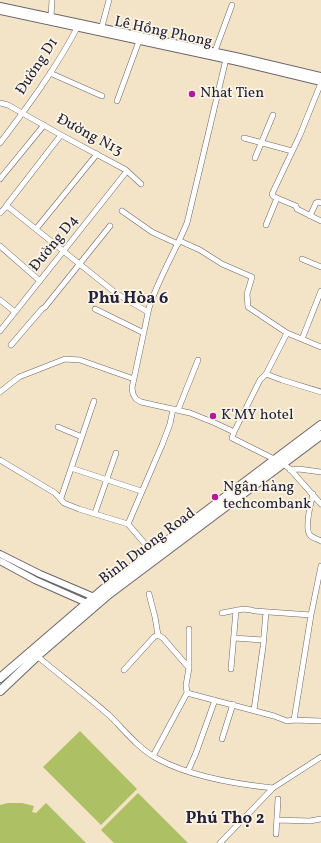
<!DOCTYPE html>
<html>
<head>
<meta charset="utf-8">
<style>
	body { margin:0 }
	canvas { display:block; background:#f3e4c7 }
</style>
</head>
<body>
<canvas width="321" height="843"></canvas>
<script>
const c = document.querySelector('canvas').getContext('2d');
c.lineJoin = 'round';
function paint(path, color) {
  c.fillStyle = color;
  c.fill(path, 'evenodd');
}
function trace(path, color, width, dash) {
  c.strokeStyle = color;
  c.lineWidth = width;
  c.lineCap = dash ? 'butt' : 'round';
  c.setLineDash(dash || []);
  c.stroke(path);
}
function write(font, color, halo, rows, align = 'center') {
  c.font = font + ' Vollkorn,serif';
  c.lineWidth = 3.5;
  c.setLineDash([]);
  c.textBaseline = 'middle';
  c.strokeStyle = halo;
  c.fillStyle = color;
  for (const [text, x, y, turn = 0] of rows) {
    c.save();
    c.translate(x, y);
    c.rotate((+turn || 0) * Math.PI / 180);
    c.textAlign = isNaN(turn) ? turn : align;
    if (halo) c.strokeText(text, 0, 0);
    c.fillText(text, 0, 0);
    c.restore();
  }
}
const green = new Path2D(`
	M80 731 137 789 101 825 43 767Z
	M138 793 188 843H114L101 830Z
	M8 803H22L34 806 32 812 36 813 46 803 86 843H0V805Z`);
const minor = new Path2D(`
	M51 17 52 0
	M101 30 109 0
	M215 51 232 5
	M226 59 187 223C175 252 158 279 149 308L132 388 133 394 136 399 141 402 190 413 215 423 234 432 232 438 274 459
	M50 73 102 96
	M117 101 139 41
	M0 103 8 105 61 135 126 170 141 184
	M244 138 292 151
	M0 143C28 106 57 67 78 26
	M255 158 273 115
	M0 179 44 125
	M277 198 273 196 272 194 300 135 321 83
	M6 206 61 135
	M122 211 152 232 178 244
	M0 213 7 206 117 294 148 312
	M310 216 316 203 318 202 321 203
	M266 225 277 198 296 206 297 209 321 221
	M36 229 97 154
	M180 241 200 250 222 264 252 277 247 294 248 307 287 333 321 347
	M0 246 40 281
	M302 259 321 267
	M0 300 15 312
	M95 309 144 333
	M0 331 127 171
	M287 333 266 374 282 380 321 392
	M302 339 321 291
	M11 345 42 309 45 307 110 226
	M0 392 19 377 65 359 80 360 134 379
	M178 410 198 360
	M58 427 82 437
	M234 432 260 380 266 374
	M0 460 55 493 64 503 79 509 128 524
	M283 464 290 469 321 504
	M71 468 141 491
	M290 470 299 469 321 472
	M313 494C311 502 304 529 310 535 312 538 318 539 321 541
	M61 498 94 401
	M95 513 116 453
	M152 552 128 524 162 445 170 424 173 409
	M149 594 155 617 158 635
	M222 613C233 611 243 607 255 611L311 615
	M234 638 263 640
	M37 656C61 676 86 695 110 716 125 731 139 749 158 759 191 777 235 784 273 788
	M231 669 236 610
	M124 670 154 637 158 635 163 638 189 668
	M187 693 274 716 287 721 294 720 311 615 321 566
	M254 710 263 647 266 612
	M294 720 321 721
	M222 739 233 704
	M153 756 187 693 186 685 189 668V629
	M188 771 196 753 215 700
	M277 820 310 821 321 819
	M276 834 278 799
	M220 843 273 788 321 757`);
const tertiary = new Path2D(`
	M0 6 240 57 321 76
	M0 11 238 62 321 82
	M0 554 40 574 94 597
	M0 561 35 580 87 603`);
const trunk = new Path2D(`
	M0 678 107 586 321 425
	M0 691 37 656 109 594 321 435`);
const markers = [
	[192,94,4,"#b5179e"],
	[213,416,4,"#b5179e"],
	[215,497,4,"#b5179e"]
];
const streetNames = [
	["Lê Hồng Phong",163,33,12],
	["Đường D1",38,67,-57],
	["Đường N13",89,136,28],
	["Đường D4",55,244,-51],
	["Binh Duong Road",148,547,-37]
];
const poiNames = [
	["Nhat Tien",200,94],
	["K'MY hotel",221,416],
	["Ngân hàng",223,488],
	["techcombank",223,505]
];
const quarterNames = [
	["Phú Hòa 6",128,300],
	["Phú Thọ 2",225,820]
];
paint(green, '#aec064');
trace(minor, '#6b666c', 6);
trace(tertiary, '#6b666c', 8);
trace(trunk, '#6b666c', 10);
trace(minor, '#fff', 5);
trace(tertiary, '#fff', 6);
trace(trunk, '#fff', 8);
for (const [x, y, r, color] of markers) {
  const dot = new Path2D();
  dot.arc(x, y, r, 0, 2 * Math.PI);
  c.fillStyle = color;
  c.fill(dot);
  trace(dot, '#fcf5e5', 1.5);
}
write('15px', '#22223b', '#fcf5e5', streetNames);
write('15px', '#22223b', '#fcf5e5', poiNames, 'left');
write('bold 17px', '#22223b', '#fcf5e5', quarterNames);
</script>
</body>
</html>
